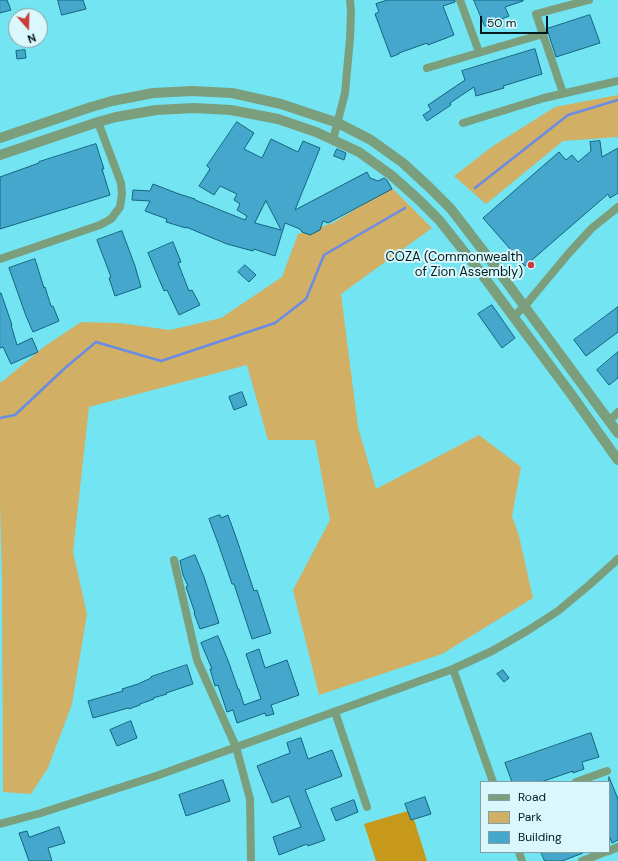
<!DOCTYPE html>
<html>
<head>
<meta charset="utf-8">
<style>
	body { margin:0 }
	#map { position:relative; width:618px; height:861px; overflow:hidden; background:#73e4f2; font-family:"DM Sans",sans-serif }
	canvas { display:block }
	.legend { position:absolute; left:480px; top:781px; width:130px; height:72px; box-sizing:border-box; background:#daf8fc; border:1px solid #849fa3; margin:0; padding:5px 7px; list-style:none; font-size:12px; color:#021a1d }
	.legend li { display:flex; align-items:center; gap:8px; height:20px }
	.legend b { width:20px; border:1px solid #849fa3 }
	.north { position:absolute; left:8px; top:8px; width:40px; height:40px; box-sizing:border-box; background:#daf8fc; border:1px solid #849fa3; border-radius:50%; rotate:160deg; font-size:11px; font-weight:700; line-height:16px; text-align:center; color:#021a1d }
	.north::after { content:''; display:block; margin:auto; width:14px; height:18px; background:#ca3c38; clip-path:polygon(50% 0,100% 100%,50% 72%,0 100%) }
	.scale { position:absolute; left:480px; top:16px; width:68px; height:18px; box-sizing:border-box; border:2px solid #021a1d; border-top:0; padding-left:5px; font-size:12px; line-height:14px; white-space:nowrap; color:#021a1d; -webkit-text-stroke:3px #daf8fc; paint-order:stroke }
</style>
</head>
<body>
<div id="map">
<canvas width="618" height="861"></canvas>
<ul class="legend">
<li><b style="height:5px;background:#7b9e7c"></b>Road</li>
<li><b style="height:11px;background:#d1af64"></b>Park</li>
<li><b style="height:11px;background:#45a7cb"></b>Building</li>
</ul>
<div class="north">N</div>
<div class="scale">50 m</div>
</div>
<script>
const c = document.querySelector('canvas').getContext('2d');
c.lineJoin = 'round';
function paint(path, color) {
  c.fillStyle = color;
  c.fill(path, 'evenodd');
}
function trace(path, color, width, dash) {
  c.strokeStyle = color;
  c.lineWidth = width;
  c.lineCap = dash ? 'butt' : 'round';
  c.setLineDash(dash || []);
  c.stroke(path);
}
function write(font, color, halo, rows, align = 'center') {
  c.font = font + ' "DM Sans",sans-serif';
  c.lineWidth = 4;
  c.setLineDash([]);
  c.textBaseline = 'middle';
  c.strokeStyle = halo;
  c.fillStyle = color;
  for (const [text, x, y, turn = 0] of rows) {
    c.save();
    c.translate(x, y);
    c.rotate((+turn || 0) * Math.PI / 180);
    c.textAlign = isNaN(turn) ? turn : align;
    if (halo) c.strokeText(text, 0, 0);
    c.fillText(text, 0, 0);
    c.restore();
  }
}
const green = new Path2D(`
	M618 95V137L563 141 486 204 454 176 493 146 555 107Z
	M391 187 432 228 341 294 358 427 376 489 479 435 521 467 512 516 519 536 533 598 442 654 319 695 293 590 330 520 315 440H268L247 365 89 407 73 552 87 614 72 704 48 768 31 794 3 792 2 581 0 502V382L3 381 45 346 81 322 119 323 170 330 221 318 282 277 298 234 333 223Z`);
const forest = new Path2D(`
	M411 810 427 861H376L364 824Z`);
const stream = new Path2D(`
	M475 188 568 115 618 100
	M0 418 15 415 65 368 96 342 161 361 275 323 306 299 324 255 405 208`);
const building = new Path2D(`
	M0 0H7L11 10 0 13Z
	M58 0H83L86 9 62 15Z
	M388 0H455V2L443 6 454 35 428 45 427 43 399 53V54L391 57 375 14 379 12 376 4Z
	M474 0H523V1L505 7 509 16 485 26Z
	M590 15 600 43 556 57 547 29Z
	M535 49 542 74 503 86 504 88 476 96 474 87 450 103 451 105 427 121 423 115 431 110 428 105 465 80 462 71Z
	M25 50 26 58 17 59 16 51Z
	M237 122 254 133 244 149 262 158 271 139 298 152 303 141 320 148 295 210 367 172 370 178 378 181 384 178 387 180 392 189 328 223 323 221 320 230 310 235 302 232 300 229 285 223 275 256 254 249 253 251 227 244 186 227V228L166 222 167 219 145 211 150 201 132 200 133 190 150 191 153 184 179 194 195 199V200L245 220 247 216 237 210 240 204 234 200 237 194 220 186 214 195 199 186 210 169 207 166ZM266 201 281 230 255 223Z
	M600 141 602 157 618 148V193L610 198 608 194 525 266 483 218 559 152 566 160 572 155 578 162 591 151 590 142Z
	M96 144 104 169H102L110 195 0 229V177L39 163V162Z
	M337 149 346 153 344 160 334 156Z
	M122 231 135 266 141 287 115 296 109 278 111 277 97 240Z
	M173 242 181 262 178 263 189 291 192 290 200 305 179 315 167 290 164 291 148 253Z
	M35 259 44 288 45 287 51 306H53L59 321 33 332 26 316 9 268Z
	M245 265 256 275 249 282 238 272Z
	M0 293H1L12 325H11L17 345 32 338 38 352 11 364 3 347 0 348Z
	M492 305 515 338 502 348 478 314Z
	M618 307V332L586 356 574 340Z
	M618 352V378L609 385 597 370Z
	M242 392 247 405 234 410 229 397Z
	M220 515 221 518 228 515 237 540 254 591 257 590 271 633 252 639 234 584H232L218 543 209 519Z
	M195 555 204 577 219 623 200 629 194 613H195L186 587 188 586 183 575 180 561Z
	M218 636 229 663 238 689H239L244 705 261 699 246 654 259 649 265 668 287 660 299 695 271 705 274 714 266 716 265 713 237 723 233 710 227 712 218 685 215 686 210 669H212L201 643Z
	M187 665 193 684 166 693 167 694 153 698 154 699 140 704V705L129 709 128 708 93 718 88 701 123 691 122 689 138 684 151 678V677Z
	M503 670 509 678 504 682 497 674Z
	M131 721 137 738 117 746 110 730Z
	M591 733 599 757 582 762 584 769 573 773V771L541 782H512L505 763Z
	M301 738 308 759 332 750 342 776 305 790 325 840 308 846 307 844 279 855 273 837 301 827 289 796 272 803 257 766 290 753 287 743Z
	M609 777 618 799V840L612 843 609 835Z
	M223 780 230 801 186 816 179 795Z
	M425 797 431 814 411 820 405 804Z
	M354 800 358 812 336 821 331 809Z
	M59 827 65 843 48 848 52 861H29L19 833 27 831 29 837Z
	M541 852H583V853L562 861H545Z`);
const minor = new Path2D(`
	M460 0 479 52
	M427 68 543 34
	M563 93 536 14 589 0
	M463 123 544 98 618 81
	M333 140 345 93 350 38 351 13 350 0
	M0 259 100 225 111 219 120 207 122 194 121 183 98 122
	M514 316 524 307 569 253 592 228 618 207
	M609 421 618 412
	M174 560 197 660 236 747 250 799 251 861
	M453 669 493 782
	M335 712 367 807
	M576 782 607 771
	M0 824 41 813 156 776 453 669 492 651 527 631 558 611 588 586 618 559
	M609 851 618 847
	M519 852 522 861
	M582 861 605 852`);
const tertiary = new Path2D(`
	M0 138 91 107 112 101 153 93 192 91 232 93 281 104 338 123 371 140 403 163 429 187 451 209 491 261 618 433
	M0 155 98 122 116 117 156 110 194 108 231 110 278 119 316 132 359 152 391 175 418 199 439 220 478 269 571 394 618 460`);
const markers = [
	[531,265,4,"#ca3c38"]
];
const poiNames = [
	["COZA (Commonwealth",523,258],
	["of Zion Assembly)",523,273]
];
paint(green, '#d1af64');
paint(forest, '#c6991a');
trace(stream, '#698ce5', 2.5);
paint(building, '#45a7cb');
trace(building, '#14647f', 1);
trace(minor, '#7b9e7c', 8);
trace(tertiary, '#7b9e7c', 10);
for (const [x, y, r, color] of markers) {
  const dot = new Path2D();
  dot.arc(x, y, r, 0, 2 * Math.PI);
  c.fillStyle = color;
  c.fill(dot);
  trace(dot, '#daf8fc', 1.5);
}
write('13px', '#021a1d', '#daf8fc', poiNames, 'right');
</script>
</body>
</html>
